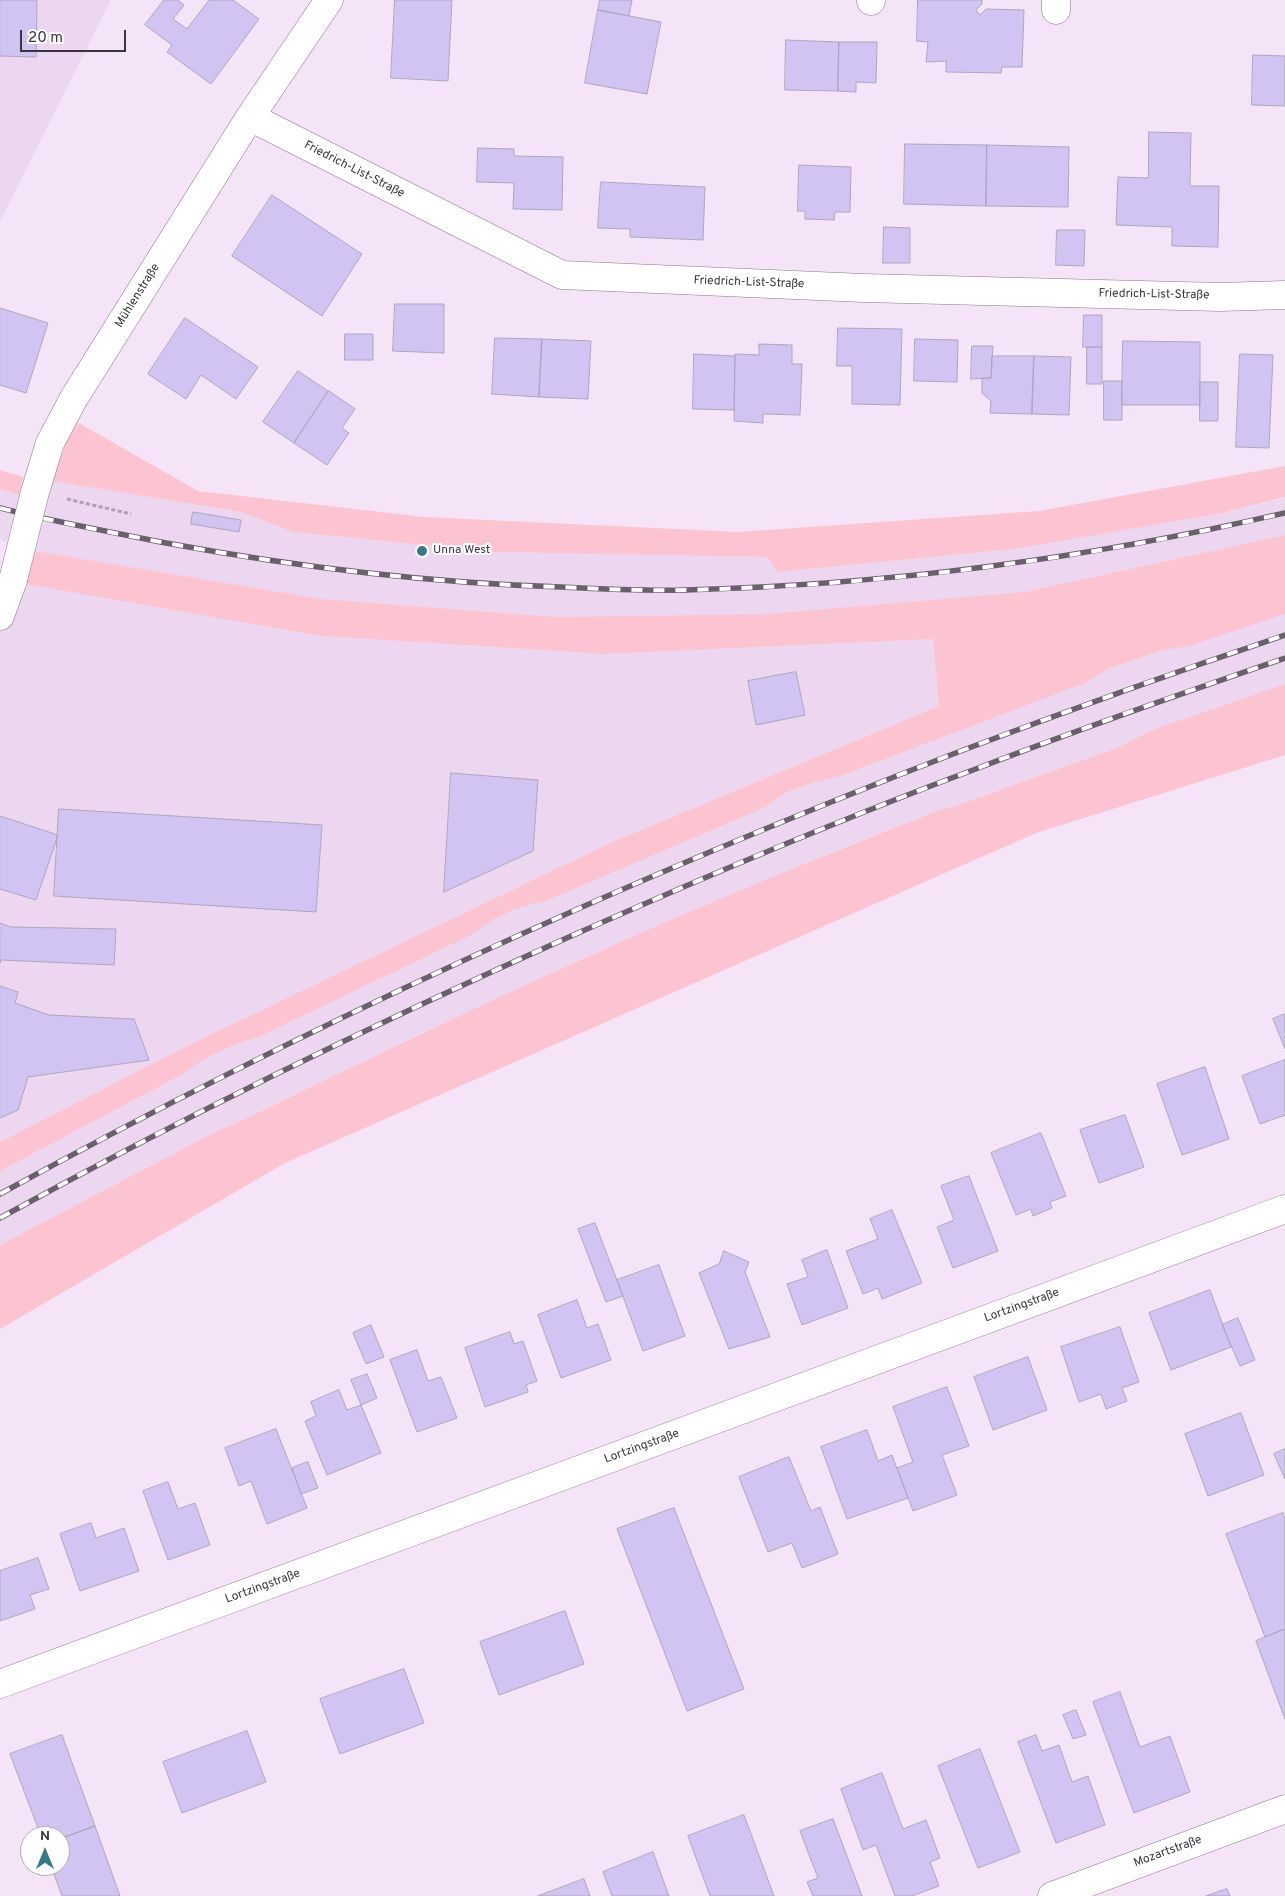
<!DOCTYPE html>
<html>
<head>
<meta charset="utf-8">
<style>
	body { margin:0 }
	#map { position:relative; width:1285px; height:1896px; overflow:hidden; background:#f5e3f8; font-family:Overpass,sans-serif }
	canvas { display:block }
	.north { position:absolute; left:20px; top:1826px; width:50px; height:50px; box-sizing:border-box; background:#fff; border:1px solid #b0aeb1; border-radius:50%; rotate:0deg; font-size:14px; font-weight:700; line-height:20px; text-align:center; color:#3a343c }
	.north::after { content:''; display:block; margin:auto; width:18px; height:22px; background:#347a87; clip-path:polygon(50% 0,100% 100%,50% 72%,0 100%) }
	.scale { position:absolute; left:20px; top:30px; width:106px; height:22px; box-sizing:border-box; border:2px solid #3a343c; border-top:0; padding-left:6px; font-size:15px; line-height:18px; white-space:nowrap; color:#3a343c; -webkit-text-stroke:4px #fff; paint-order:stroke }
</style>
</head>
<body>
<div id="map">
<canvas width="1285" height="1896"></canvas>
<div class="north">N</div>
<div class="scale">20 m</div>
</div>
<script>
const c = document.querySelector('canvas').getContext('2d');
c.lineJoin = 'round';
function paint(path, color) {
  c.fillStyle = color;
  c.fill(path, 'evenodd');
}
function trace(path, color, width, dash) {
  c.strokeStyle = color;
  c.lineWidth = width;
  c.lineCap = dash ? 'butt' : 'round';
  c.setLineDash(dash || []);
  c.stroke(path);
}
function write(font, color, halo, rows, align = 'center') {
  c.font = font + ' Overpass,sans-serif';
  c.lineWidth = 4;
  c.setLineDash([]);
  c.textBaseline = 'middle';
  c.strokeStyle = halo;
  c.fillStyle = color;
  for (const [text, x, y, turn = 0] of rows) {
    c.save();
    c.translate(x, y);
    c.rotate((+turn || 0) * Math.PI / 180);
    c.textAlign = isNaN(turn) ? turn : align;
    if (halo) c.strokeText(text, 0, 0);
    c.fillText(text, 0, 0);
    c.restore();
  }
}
const built = new Path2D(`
	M0 0H111L0 222Z
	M52 481 241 512 293 532 495 552 768 557 777 572 1014 549 1218 514 1285 498V535L1024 592 765 614 557 617 322 599 35 551Z
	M0 489 19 495 7 542 0 540Z
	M0 577 321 636 605 654 933 639 939 706 610 843 187 1046 0 1142Z
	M1285 614V684L1160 727 1114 749 964 803 937 811 837 850 593 954 407 1040 241 1121 215 1132 0 1245V1171L183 1074 205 1057 233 1044 259 1037 471 935 494 918 519 907 546 901 764 808 787 792 1085 683 1110 668 1160 651 1189 646Z`);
const green = new Path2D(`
	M77 422 198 491 424 517 738 532 1039 511 1285 466V497L1218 514 1014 549 777 572 768 557 495 552 293 532 241 512 52 481 68 438Z
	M0 470 23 477 19 495 0 489Z
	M1285 535V614L1189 646 1160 651 1110 668 1085 683 840 776 812 783 787 792 764 808 546 901C512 908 499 915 471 935L259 1037C229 1045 208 1055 183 1074L0 1171V1142L187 1046 610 843 939 706 933 639 605 654 321 636 26 584 35 551 322 599 557 617 765 614 1024 592Z
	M1285 684V755L1036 833 285 1163 0 1329V1245L215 1132 241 1121C358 1064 475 1007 594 954 707 903 822 856 937 811L964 803 1114 749 1160 727Z`);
const building = new Path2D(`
	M0 0H37L36 57 0 56Z
	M164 0H178L184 5 173 19 187 29 209 0H233L259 19 211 84 167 52 172 45 145 25Z
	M395 0H452L448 81 391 78Z
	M600 0H632L629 16 598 10Z
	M918 0H982V4L976 10 980 15 986 9 1024 10 1022 67H1002L1001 73 946 72V61L926 62 928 42 917 41Z
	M598 10 661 22 647 94 585 83Z
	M786 40 839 42 838 91 785 90Z
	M839 42H877L876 83 856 82V92L838 91Z
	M1253 55 1285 56V106L1252 105Z
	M1149 132 1191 133 1190 186H1219L1218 247 1172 246V227L1116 225 1118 177 1148 178Z
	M905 144 987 145 986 206 904 204Z
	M987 145 1069 147 1068 207 986 206Z
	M478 148 514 149V156L563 157 562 210 513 209 514 183 477 182Z
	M799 165 851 167 850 212H835L834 220 805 219V211H798Z
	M601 182 705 187 703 240 630 237V229L598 228Z
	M272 195 362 254 322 316 232 256Z
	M884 227 910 228V263H883Z
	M1057 230H1085L1084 266 1056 265Z
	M395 304H444V353L393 351Z
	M0 308 48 323 26 393 0 385Z
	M1084 315H1102V347H1083Z
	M185 318 258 367 236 399 201 375 186 399 148 374Z
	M838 328 902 329 900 405 852 404V366H837Z
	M345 334H373V360H345Z
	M495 338 542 339 539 397 492 394Z
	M542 339 591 341 588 399 539 397Z
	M915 339 958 340 957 382 914 381Z
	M1123 341 1200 342V405H1122Z
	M759 344 792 345V364H802L800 415 763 414V423L734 421 735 354 759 355Z
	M972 346H993L991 378 971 379Z
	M1087 347H1102V384H1087Z
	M694 354 735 356 734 410 693 409Z
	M1240 354 1273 355 1269 448 1236 447Z
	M992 356H1034L1032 414 990 413 991 401 982 393V378H991Z
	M1034 356 1071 357 1069 415 1032 414Z
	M298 371 328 391 294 443 263 422Z
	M1104 381H1122V420H1104Z
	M1200 382H1218V421H1200Z
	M329 391 355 409 342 428 349 433 327 465 294 443Z
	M193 512 241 520 239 532 191 524Z
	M796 672 805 715 756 725 748 681Z
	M451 773 538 780 533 851 444 892Z
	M59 809 322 825 316 912 54 896Z
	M0 816 58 835 36 900 0 889Z
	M0 923 11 927 116 929 114 965 1 960 0 963Z
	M0 986 18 992 15 1003 49 1015 134 1019 149 1060 28 1077 18 1110 0 1118Z
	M1285 1014V1049L1273 1019Z
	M1285 1060V1115L1260 1124 1242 1076Z
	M1205 1067 1229 1139 1182 1155 1157 1084Z
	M1125 1115 1144 1167 1099 1183 1080 1130Z
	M1041 1133 1066 1196 1050 1202 1052 1208 1033 1216 1031 1209 1016 1215 991 1153Z
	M969 1176 998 1251 953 1268 937 1227 954 1220 941 1186Z
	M892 1210 922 1283 882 1299 878 1288 863 1294 846 1251 878 1239 870 1219Z
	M595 1223 623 1296 606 1302 578 1229Z
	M827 1250 848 1308 802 1325 787 1284 808 1277 802 1260Z
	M724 1251 749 1262 745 1272 770 1337 729 1349 699 1273 719 1264Z
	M659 1265 685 1336 643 1351 617 1280Z
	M1210 1290 1231 1347 1171 1370 1149 1313Z
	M577 1300 587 1328 598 1324 611 1360 561 1378 538 1315Z
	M1238 1318 1255 1360 1240 1366 1222 1325Z
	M371 1325 384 1357 366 1364 353 1333Z
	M1120 1327 1139 1382 1122 1388 1127 1401 1106 1409 1101 1394 1079 1402 1061 1347Z
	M510 1332 514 1344 523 1341 537 1381 526 1385 528 1392 485 1407 465 1348Z
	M417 1350 428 1381 441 1377 457 1418 417 1432 390 1360Z
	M1028 1357 1047 1410 993 1430 974 1377Z
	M367 1374 377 1398 361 1405 351 1380Z
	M947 1387 969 1446 942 1455 957 1495 913 1511 897 1468 913 1462 893 1407Z
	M339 1390 347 1410 361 1405 381 1453 327 1475 305 1421 316 1416 311 1402Z
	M1241 1413 1264 1475 1208 1496 1185 1434Z
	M276 1429 307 1508 267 1524 251 1481 239 1486 225 1448Z
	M867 1430 878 1461 892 1455 908 1498 847 1519 821 1447Z
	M1285 1449V1479L1274 1454Z
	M789 1457 811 1511 820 1507 838 1554 802 1568 792 1543 768 1552 739 1477Z
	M308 1462 318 1488 301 1494 292 1468Z
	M168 1482 178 1509 195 1503 210 1545 168 1560 143 1491Z
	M674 1508 744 1689 687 1711 617 1529Z
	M1283 1513 1285 1519V1629L1265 1637 1226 1534Z
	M91 1523 96 1538 124 1528 139 1571 80 1591 60 1534Z
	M38 1558 49 1589 30 1595 35 1609 0 1621V1571Z
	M565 1611 584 1664 499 1695 480 1642Z
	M1285 1629V1719L1256 1641Z
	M404 1669 424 1723 340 1754 320 1699Z
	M1120 1692 1140 1747 1170 1736 1190 1792 1134 1813 1093 1702Z
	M1076 1710 1086 1735 1073 1739 1063 1715Z
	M247 1731 266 1782 182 1813 163 1762Z
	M62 1735 95 1826 60 1839V1836H41L10 1754Z
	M1036 1735 1042 1751 1059 1745 1072 1782 1088 1776 1105 1825 1056 1843 1018 1742Z
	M980 1749 1020 1852 978 1868 938 1766Z
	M882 1773 903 1829 926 1820 940 1858 930 1862 939 1886 912 1896H895L876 1845 863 1850 841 1789Z
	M744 1815 774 1896H710L688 1836Z
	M833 1819 862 1896H813L807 1882 818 1878 800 1831Z
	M95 1826 120 1896H62L51 1866H60V1839Z
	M653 1852 669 1896H612L603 1872Z
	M584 1879 590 1896H538Z
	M1227 1889 1230 1896H1206Z`);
const path = new Path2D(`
	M67 499 131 514`);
const minor = new Path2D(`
	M871 1V0
	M1056 10V0
	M250 117 562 275 864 288 1220 297 1285 295
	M74 398 250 117 329 0
	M0 616 13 580
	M0 1684 1285 1209
	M1052 1896 1285 1809`);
const rail = new Path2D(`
	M0 508C55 522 110 532 166 543 297 567 428 583 561 587 602 589 643 591 685 590 889 585 1086 559 1285 513
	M0 1194C311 1023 635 876 966 749 1072 709 1178 671 1285 635
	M0 1218C185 1116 376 1023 569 937 702 878 836 821 973 770 1076 730 1180 694 1285 658`);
const minorBridge = new Path2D(`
	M13 580 35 492 50 443 74 398`);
const markers = [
	[422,551,6,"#347a87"]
];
const streetNames = [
	["Friedrich-List-Straße",354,170,27],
	["Friedrich-List-Straße",749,283,2],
	["Friedrich-List-Straße",1154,295,1],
	["Mühlenstraße",138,296,-58],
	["Lortzingstraße",1022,1306,-20],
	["Lortzingstraße",642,1447,-20],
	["Lortzingstraße",263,1587,-20],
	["Mozartstraße",1168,1852,-20]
];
const poiNames = [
	["Unna West",433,551]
];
paint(built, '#ecd6f0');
paint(green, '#fbc4d0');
paint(building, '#d1c3f2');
trace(building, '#ada7bd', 1);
trace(minor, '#88788b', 29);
trace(path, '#aea0b0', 3, [4, 2.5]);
trace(minor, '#fff', 28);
trace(rail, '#69606b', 5.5);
trace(rail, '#fff', 4, [11]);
trace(minorBridge, '#88788b', 29, []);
trace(minorBridge, '#fff', 28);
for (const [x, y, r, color] of markers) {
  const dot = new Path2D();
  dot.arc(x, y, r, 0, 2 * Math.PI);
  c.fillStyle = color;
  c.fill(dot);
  trace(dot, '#fff', 2);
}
write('12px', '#3a343c', '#fff', streetNames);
write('12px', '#3a343c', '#fff', poiNames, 'left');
</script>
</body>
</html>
